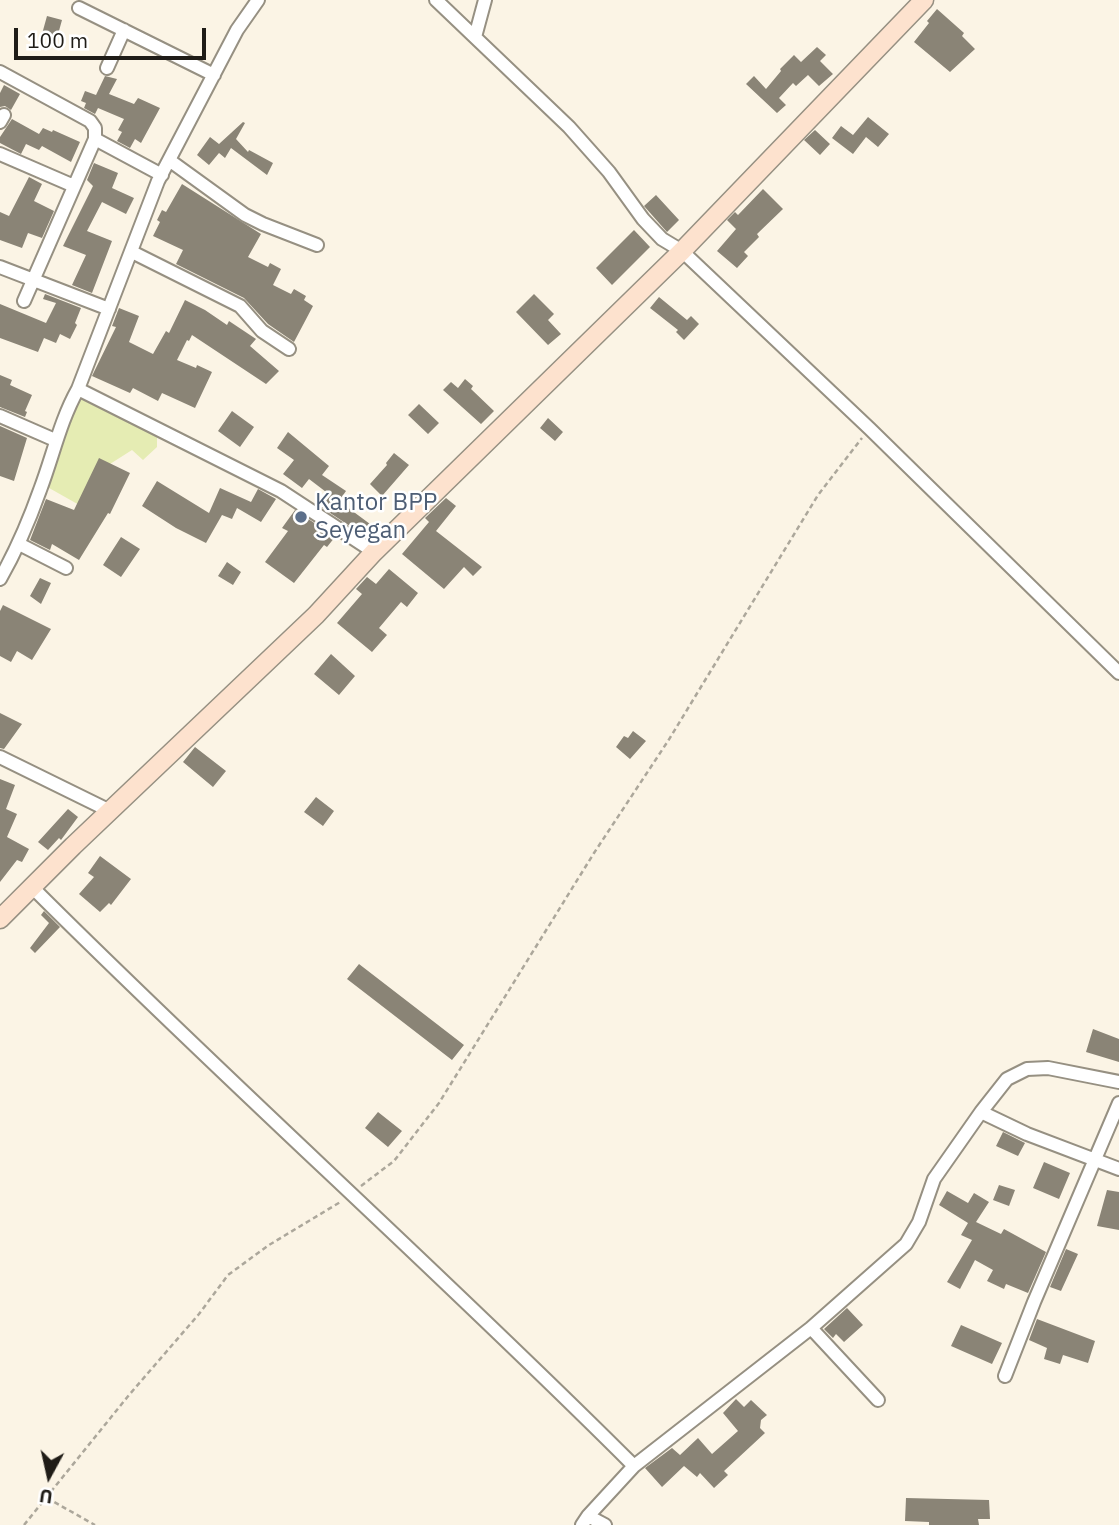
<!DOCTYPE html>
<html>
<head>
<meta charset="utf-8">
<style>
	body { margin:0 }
	#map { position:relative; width:1119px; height:1525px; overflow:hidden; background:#fbf4e5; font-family:"IBM Plex Sans",sans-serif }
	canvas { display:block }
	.north { position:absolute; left:14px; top:1441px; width:70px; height:70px; -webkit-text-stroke:5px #fff; paint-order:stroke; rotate:188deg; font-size:19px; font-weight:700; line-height:28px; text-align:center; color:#1f1c17 }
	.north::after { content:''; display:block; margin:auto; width:24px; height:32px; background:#1f1c17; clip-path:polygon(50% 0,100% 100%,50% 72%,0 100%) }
	.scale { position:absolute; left:14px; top:28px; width:192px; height:32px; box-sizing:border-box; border:4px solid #1f1c17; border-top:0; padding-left:9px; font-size:21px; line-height:24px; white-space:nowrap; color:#1f1c17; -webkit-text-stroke:5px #fff; paint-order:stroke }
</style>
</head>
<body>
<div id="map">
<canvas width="1119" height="1525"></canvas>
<div class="north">U</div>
<div class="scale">100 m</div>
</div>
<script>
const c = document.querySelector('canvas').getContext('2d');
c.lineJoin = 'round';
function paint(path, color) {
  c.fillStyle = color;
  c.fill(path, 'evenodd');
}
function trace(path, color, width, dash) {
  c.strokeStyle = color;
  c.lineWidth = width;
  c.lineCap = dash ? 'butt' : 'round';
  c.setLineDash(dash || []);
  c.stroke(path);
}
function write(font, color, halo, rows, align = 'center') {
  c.font = font + ' "IBM Plex Sans",sans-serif';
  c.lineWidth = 5;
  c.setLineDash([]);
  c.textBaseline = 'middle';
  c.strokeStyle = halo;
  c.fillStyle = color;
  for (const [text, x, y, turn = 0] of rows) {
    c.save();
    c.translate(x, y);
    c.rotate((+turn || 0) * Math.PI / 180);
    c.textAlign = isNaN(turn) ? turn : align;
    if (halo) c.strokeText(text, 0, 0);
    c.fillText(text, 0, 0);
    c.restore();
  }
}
const green = new Path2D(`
	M73 397H86L157 433V447L143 460 132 450 110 464 81 506 42 484Z`);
const building = new Path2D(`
	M937 9 964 33 962 36 975 49 950 72 914 42 929 23 927 21Z
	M47 16 62 20 57 38 42 34Z
	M817 47 826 55 820 61 833 74 819 86 808 75 796 86 793 83 779 98 786 105 777 113 746 84 754 76 766 89 781 71 780 69 794 55 801 62Z
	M105 76 117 79 109 94 134 104 138 98 160 108 141 143 135 139 130 148 117 141 122 132 118 130 124 119 98 108 95 114 84 108 86 103 81 101 85 91 96 95Z
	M4 85 20 94 11 110 5 106 0 107V93Z
	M868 117 889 134 878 147 866 137 853 154 832 138 841 126 853 135Z
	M12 119 39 134 43 128 52 132 53 130 80 142 71 162 42 146 39 150 26 144 21 154 0 143V137Z
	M243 122 245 123 236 139 248 152 249 150 273 163 267 175 231 148 225 158 219 153 209 165 197 155 210 137 219 144Z
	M815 130 830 144 820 155 804 140Z
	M94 163 118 173 112 188 134 198 126 214 102 202 87 231 112 241 92 293 72 285 86 255 63 246 93 186 87 180Z
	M29 177 42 184 34 201 54 211 42 238 28 233 22 248 0 240V212L9 216Z
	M182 184 261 234 248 257 268 267 270 263 281 269 273 285 291 294 294 289 306 296 304 300 313 306 294 342 268 324 244 298 176 264 183 250 153 236 160 222 157 220 162 210 166 212Z
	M763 189 783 209 757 234 759 237 744 252 748 256 737 268 717 251 736 229 727 220 735 212 738 215Z
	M656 195 679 220 667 232 644 206Z
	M634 230 650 247 612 285 596 268Z
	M45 294 81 308 75 323 77 325 70 339 60 334 56 343 44 338 38 352 0 338V304L46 323 56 303 43 299Z
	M534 294 554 314 548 320 561 334 548 345 516 312Z
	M659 297 687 320 691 316 699 324 684 340 676 332 678 330 650 308Z
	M185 300 205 310 227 325 229 321 256 339 250 346 279 371 266 384 192 335 189 341 187 340 177 360 196 368 197 365 212 372 195 408 162 393 158 401 133 388 130 393 92 376 116 327 112 326 119 308 139 316 129 342 153 354 166 331 169 333Z
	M0 375 12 380 10 385 32 395 25 411 27 412 25 417 0 407Z
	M465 379 473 386 471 389 494 411 481 424 443 390 451 382 458 388Z
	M419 404 439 423 428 434 408 415Z
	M232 411 254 427 240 447 218 431Z
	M548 418 563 432 555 441 540 428Z
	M0 426 27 438 14 481 0 476Z
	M288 432 329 466 322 475 346 491 339 501 370 524 362 534 321 507 330 495 309 479 302 488 283 474 294 460 277 448Z
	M394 453 409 465 382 496 370 484 387 465 386 463Z
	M99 458 130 473 110 514 108 513 79 560 52 544 50 550 30 540 46 499 74 510Z
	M157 481 209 513 220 488 251 502 258 489 276 499 261 522 237 508 232 519 222 515 206 543 176 528 142 506Z
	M446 498 456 506 436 531 482 567 473 576 464 567 444 589 402 554 429 522 425 518Z
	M295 510 335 537 327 547 324 545 294 583 265 562 288 531 282 528Z
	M121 537 140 549 121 577 103 565Z
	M227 562 241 572 233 585 218 576Z
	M389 569 418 593 407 607 401 602 379 628 387 635 372 652 337 623 362 594 356 589 367 577 376 584Z
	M40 578 51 583 41 604 30 596Z
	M3 605 51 629 32 660 17 651 11 662 0 656V611Z
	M331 654 355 676 339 695 314 674Z
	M0 713 22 724 4 749 0 748Z
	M633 731 646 741 630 759 616 747 624 736 628 738Z
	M195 747 226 771 213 787 183 762Z
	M0 779 15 785 6 809 17 814 7 837 29 849 22 862 17 860 0 882Z
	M316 797 334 811 323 826 304 812Z
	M68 809 78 817 61 840 59 838 48 850 38 842Z
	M100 856 131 879 111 905 109 903 100 912 79 894 94 877 88 873Z
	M44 911 60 927 35 953 30 948 49 923 41 915Z
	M359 964 464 1045 452 1060 347 979Z
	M1093 1029 1119 1039V1062L1086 1052Z
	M378 1112 402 1131 388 1147 365 1128Z
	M1003 1132 1025 1143 1018 1156 996 1146Z
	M1044 1162 1070 1173 1059 1199 1033 1188Z
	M999 1185 1015 1190 1009 1206 993 1200Z
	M1107 1190 1119 1192V1230L1097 1226Z
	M947 1191 968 1203 974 1193 989 1202 976 1222 1001 1234 1004 1229 1046 1252 1028 1293 1006 1284 1004 1289 987 1281 993 1270 975 1260 960 1289 947 1282 972 1240 961 1235 968 1223 939 1205Z
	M1066 1249 1078 1254 1061 1291 1050 1287Z
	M847 1308 863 1325 844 1342 836 1334 833 1338 824 1329Z
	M1037 1319 1095 1341 1088 1363 1063 1355 1060 1364 1044 1359 1047 1348 1029 1340Z
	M961 1325 1002 1343 992 1364 951 1346Z
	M736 1399 744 1407 751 1400 767 1415 761 1420 760 1428 765 1433 724 1471 728 1475 714 1488 700 1473 697 1477 684 1466 662 1487 645 1468 672 1448 680 1455 698 1438 712 1454 738 1431 723 1413Z
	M906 1498 989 1500 990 1519H978L979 1525H929V1522L905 1521Z`);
const path = new Path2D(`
	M361 1186 394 1161 439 1103 594 853 668 741 818 495 862 438
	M47 1498 95 1525
	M24 1525 129 1395 199 1314 228 1275 269 1245 342 1201`);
const minor = new Path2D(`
	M436 0 569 127 609 172 643 219 662 239 682 251 870 429 1119 673
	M79 8 214 75
	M475 37 485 0
	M107 68 124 30
	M0 72 90 121 95 128V139L162 175
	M0 122 4 115
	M0 154 74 186
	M169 160 245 215 263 224 317 245
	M132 252 240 306 262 331 289 349
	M0 267 109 309
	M24 301 95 139
	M78 389 158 181 237 30 258 0
	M0 416 55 440
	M19 544 66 568
	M0 579C16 551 29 521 40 490 53 456 60 421 78 389L281 491 374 552
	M0 757 110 811
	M32 887C229 1084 437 1269 634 1466
	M981 1112 1027 1134 1119 1169
	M811 1328 878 1400
	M1005 1376 1034 1302 1119 1103
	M588 1516 605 1525
	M582 1525 588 1516 634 1466 811 1328 906 1244 919 1222 934 1179 981 1112 1007 1079 1027 1069 1048 1068 1119 1082`);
const secondary = new Path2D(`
	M0 919 73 846 316 615 374 552 682 251 924 0`);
const markers = [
	[301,517,7,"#5c6f8a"]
];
const serviceNames = [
	["Kantor BPP",315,503],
	["Seyegan",315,531]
];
paint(green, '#e5ecb3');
paint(building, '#8a8476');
trace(minor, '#969082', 16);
trace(secondary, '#969082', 21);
trace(path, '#aca79b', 2.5, [5, 3.5]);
trace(minor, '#fff', 12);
trace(secondary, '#fde2ce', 18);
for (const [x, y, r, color] of markers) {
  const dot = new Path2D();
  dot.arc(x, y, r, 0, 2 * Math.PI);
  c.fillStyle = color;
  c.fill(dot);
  trace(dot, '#fff', 2.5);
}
write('24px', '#4e5e75', '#fff', serviceNames, 'left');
</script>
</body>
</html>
